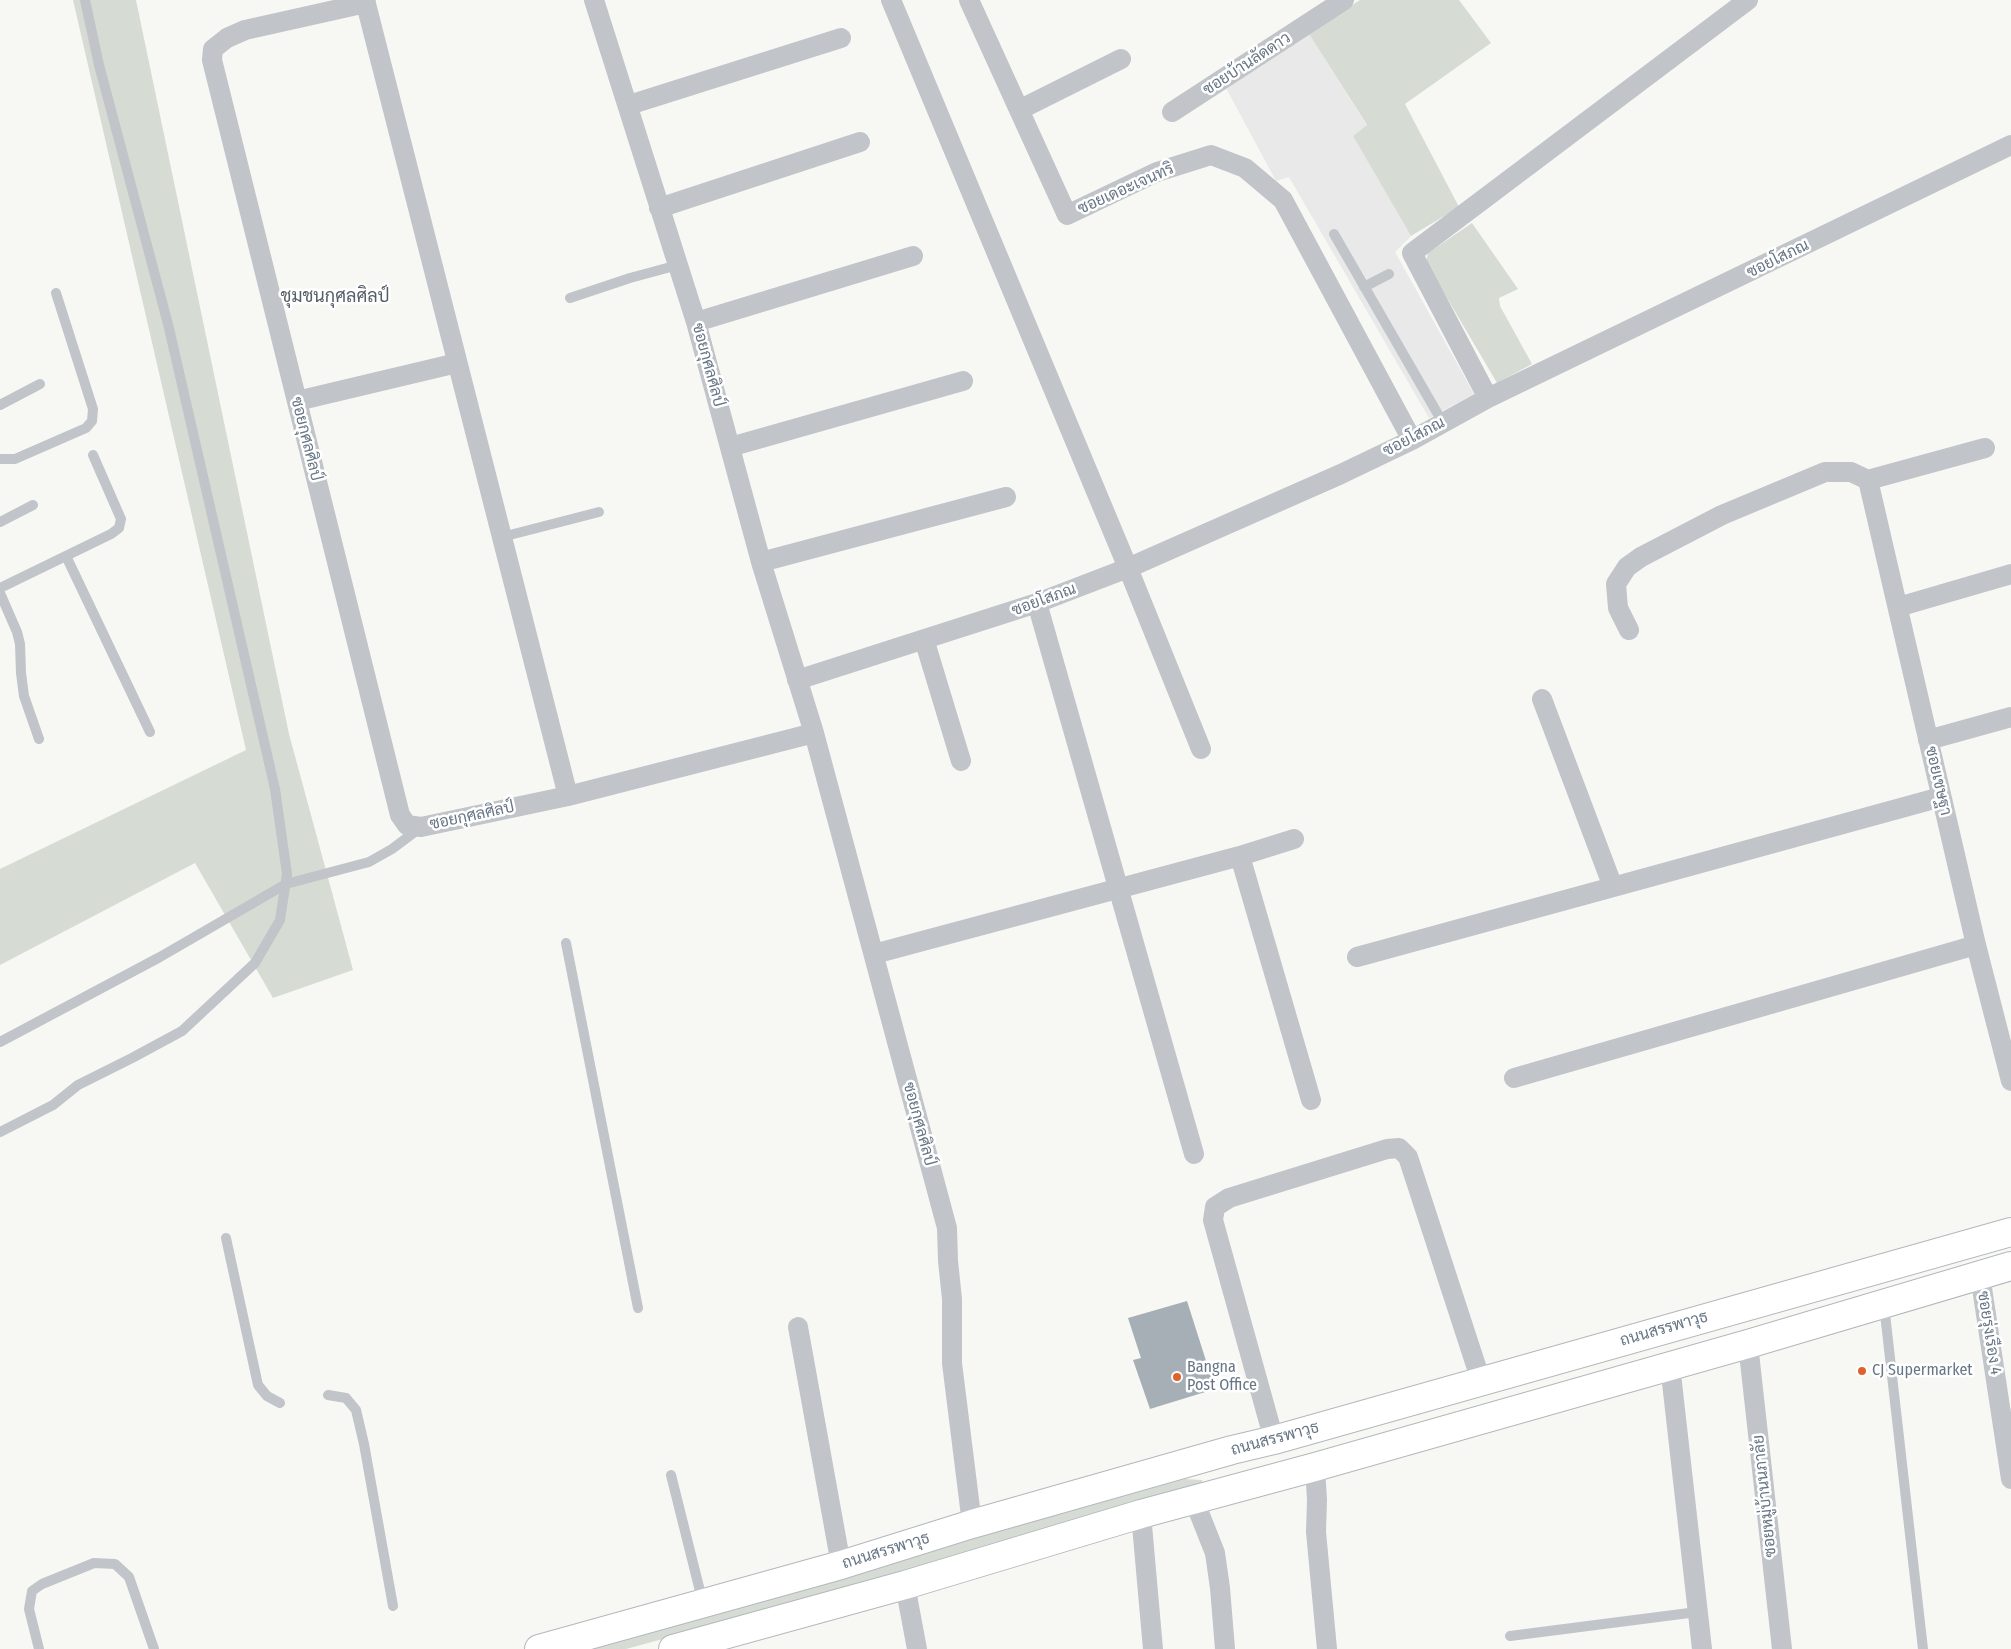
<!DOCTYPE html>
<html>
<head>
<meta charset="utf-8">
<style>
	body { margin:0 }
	canvas { display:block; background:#f7f7f4 }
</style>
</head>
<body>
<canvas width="2011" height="1649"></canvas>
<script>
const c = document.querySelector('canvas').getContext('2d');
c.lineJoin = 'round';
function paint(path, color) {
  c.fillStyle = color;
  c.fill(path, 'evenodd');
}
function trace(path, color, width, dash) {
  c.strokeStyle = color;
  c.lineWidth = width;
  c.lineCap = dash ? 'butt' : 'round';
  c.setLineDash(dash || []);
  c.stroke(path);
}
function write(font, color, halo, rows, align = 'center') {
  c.font = font + ' "Fira Sans Condensed",Sarabun,sans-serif';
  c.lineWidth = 5;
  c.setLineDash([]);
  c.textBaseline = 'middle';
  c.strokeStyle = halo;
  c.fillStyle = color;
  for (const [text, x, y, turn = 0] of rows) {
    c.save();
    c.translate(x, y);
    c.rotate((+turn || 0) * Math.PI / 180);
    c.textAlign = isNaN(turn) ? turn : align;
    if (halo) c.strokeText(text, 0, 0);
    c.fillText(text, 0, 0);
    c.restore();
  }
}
const built = new Path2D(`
	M1309 34 1367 126 1353 136 1411 236 1395 252 1474 394 1429 418 1289 177 1276 181 1226 88Z`);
const green = new Path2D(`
	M73 0H136L289 734 353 970 273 998 195 863 0 965V869L246 750Z
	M1360 0H1459L1491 43 1405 104 1459 207 1411 236 1353 136 1367 125 1309 34Z
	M1472 223 1518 289 1499 298 1500 306 1532 364 1497 383 1426 262 1428 253Z
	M1185 1479 1202 1480V1483L1190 1491 906 1573 626 1649H579Z`);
const building = new Path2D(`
	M1187 1301 1215 1389 1150 1409 1133 1360 1141 1358 1128 1318Z`);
const service = new Path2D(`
	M1334 234 1443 423
	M1364 287 1389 274
	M570 298 630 278 678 265
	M0 405 40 384
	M0 459H15L86 428 92 421 93 409 56 293
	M0 522 33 505
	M502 537 599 512
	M66 556 150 732
	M0 588 111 534 119 528 121 519 93 455
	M0 593 17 632 20 644 21 673 24 696 39 739
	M566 943 638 1308
	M0 1042 160 957 286 884 369 862 392 849 420 828
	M0 1132 53 1105 78 1085 132 1058 182 1031 255 963 280 920 287 874 275 789 168 324 99 65 85 0
	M226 1238 258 1385 267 1396 280 1403
	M1884 1305 1923 1649
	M328 1395 346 1398 356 1410 364 1444 393 1606
	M671 1475 703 1603
	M1510 1636 1697 1612
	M39 1649 29 1609 32 1591 42 1584 94 1563 115 1564 129 1577 154 1649`);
const minor = new Path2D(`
	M365 0 568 796
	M594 0 696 322 761 562 814 733 947 1228 948 1261 952 1299V1363L972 1524
	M891 0 1128 568 1201 749
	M969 0 1067 215 1157 172 1211 155 1245 168 1283 200 1412 440
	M366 3 245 30 227 38 213 49 212 60 400 815 407 825 421 827 568 796 814 733
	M629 105 841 38
	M1019 110 1121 59
	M1172 112 1344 0
	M659 208 860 142
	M696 322 913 256
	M1488 398 1412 253 1748 0
	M297 401 457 363
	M730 447 963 381
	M1868 480 1976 945 2011 1081
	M761 562 1006 497
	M1037 603 1194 1154
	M1898 607 2011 574
	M1629 630 1618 608 1616 584 1627 567 1641 557 1722 515 1825 472H1851L1868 480 1985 448
	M924 639 961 761
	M797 680 1037 603 1128 568 1341 474 1412 440 1488 398 2011 145
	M1542 699 1613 887 1941 797
	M1928 740 2011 717
	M1240 856 1311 1100
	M874 954 1240 856 1294 839
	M1357 957 1613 887
	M1514 1078 1976 945
	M1980 1275 2011 1479
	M798 1327 841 1565
	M1748 1344 1782 1649
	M1670 1365 1702 1649
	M1274 1440 1213 1220 1215 1207 1229 1198 1387 1149 1399 1148 1408 1157 1481 1381
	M1315 1467 1317 1500 1316 1532 1327 1649
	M1194 1500 1215 1553 1220 1588 1225 1649
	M1141 1514 1153 1649
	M905 1585 917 1649`);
const secondary = new Path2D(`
	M539 1649 841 1565 972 1524 1232 1450 1274 1440 2011 1232
	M673 1649 905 1585 1141 1514 1315 1467 1748 1344 2011 1266`);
const markers = [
	[1862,1371,5,"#df622c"],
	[1177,1377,5,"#df622c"]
];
const streetNames = [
	["ซอยบ้านลัดดาว",1247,64,-33],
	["ซอยเดอะเจนทริ",1126,189,-24],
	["ซอยโสภณ",1778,259,-26],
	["ซอยกุศลศิลป์",708,365,75],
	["ซอยโสภณ",1414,437,-27],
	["ซอยกุศลศิลป์",306,439,76],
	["ซอยโสภณ",1044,600,-20],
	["ซอยเชษฐา",1938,781,77],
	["ซอยกุศลศิลป์",472,816,-12],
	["ซอยกุศลศิลป์",919,1124,75],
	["ถนนสรรพาวุธ",1664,1329,-16],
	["ซอยรุ่งเรือง 4",1989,1333,81],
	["ถนนสรรพาวุธ",1275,1439,-15],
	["ซอยหมู่บ้านนภาลัย",1765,1496,-96],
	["ถนนสรรพาวุธ",886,1551,-17]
];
const poiNames = [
	["Bangna",1187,1368],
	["Post Office",1187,1386],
	["CJ Supermarket",1872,1371]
];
const neighbourhoodNames = [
	["ชุมชนกุศลศิลป์",335,297]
];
paint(built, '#e8e9e8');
paint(green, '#d6dcd4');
paint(building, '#a7afb6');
trace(secondary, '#b3b8bd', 30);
trace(service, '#c1c4c8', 10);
trace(minor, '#c1c4c8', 20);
trace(secondary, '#fff', 28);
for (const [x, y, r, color] of markers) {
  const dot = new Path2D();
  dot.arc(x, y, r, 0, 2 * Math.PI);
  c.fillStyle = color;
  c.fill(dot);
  trace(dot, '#fff', 2);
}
write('16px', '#677685', '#fff', streetNames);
write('16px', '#677685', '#fff', poiNames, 'left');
write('18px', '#555f6a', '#fff', neighbourhoodNames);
</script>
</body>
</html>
